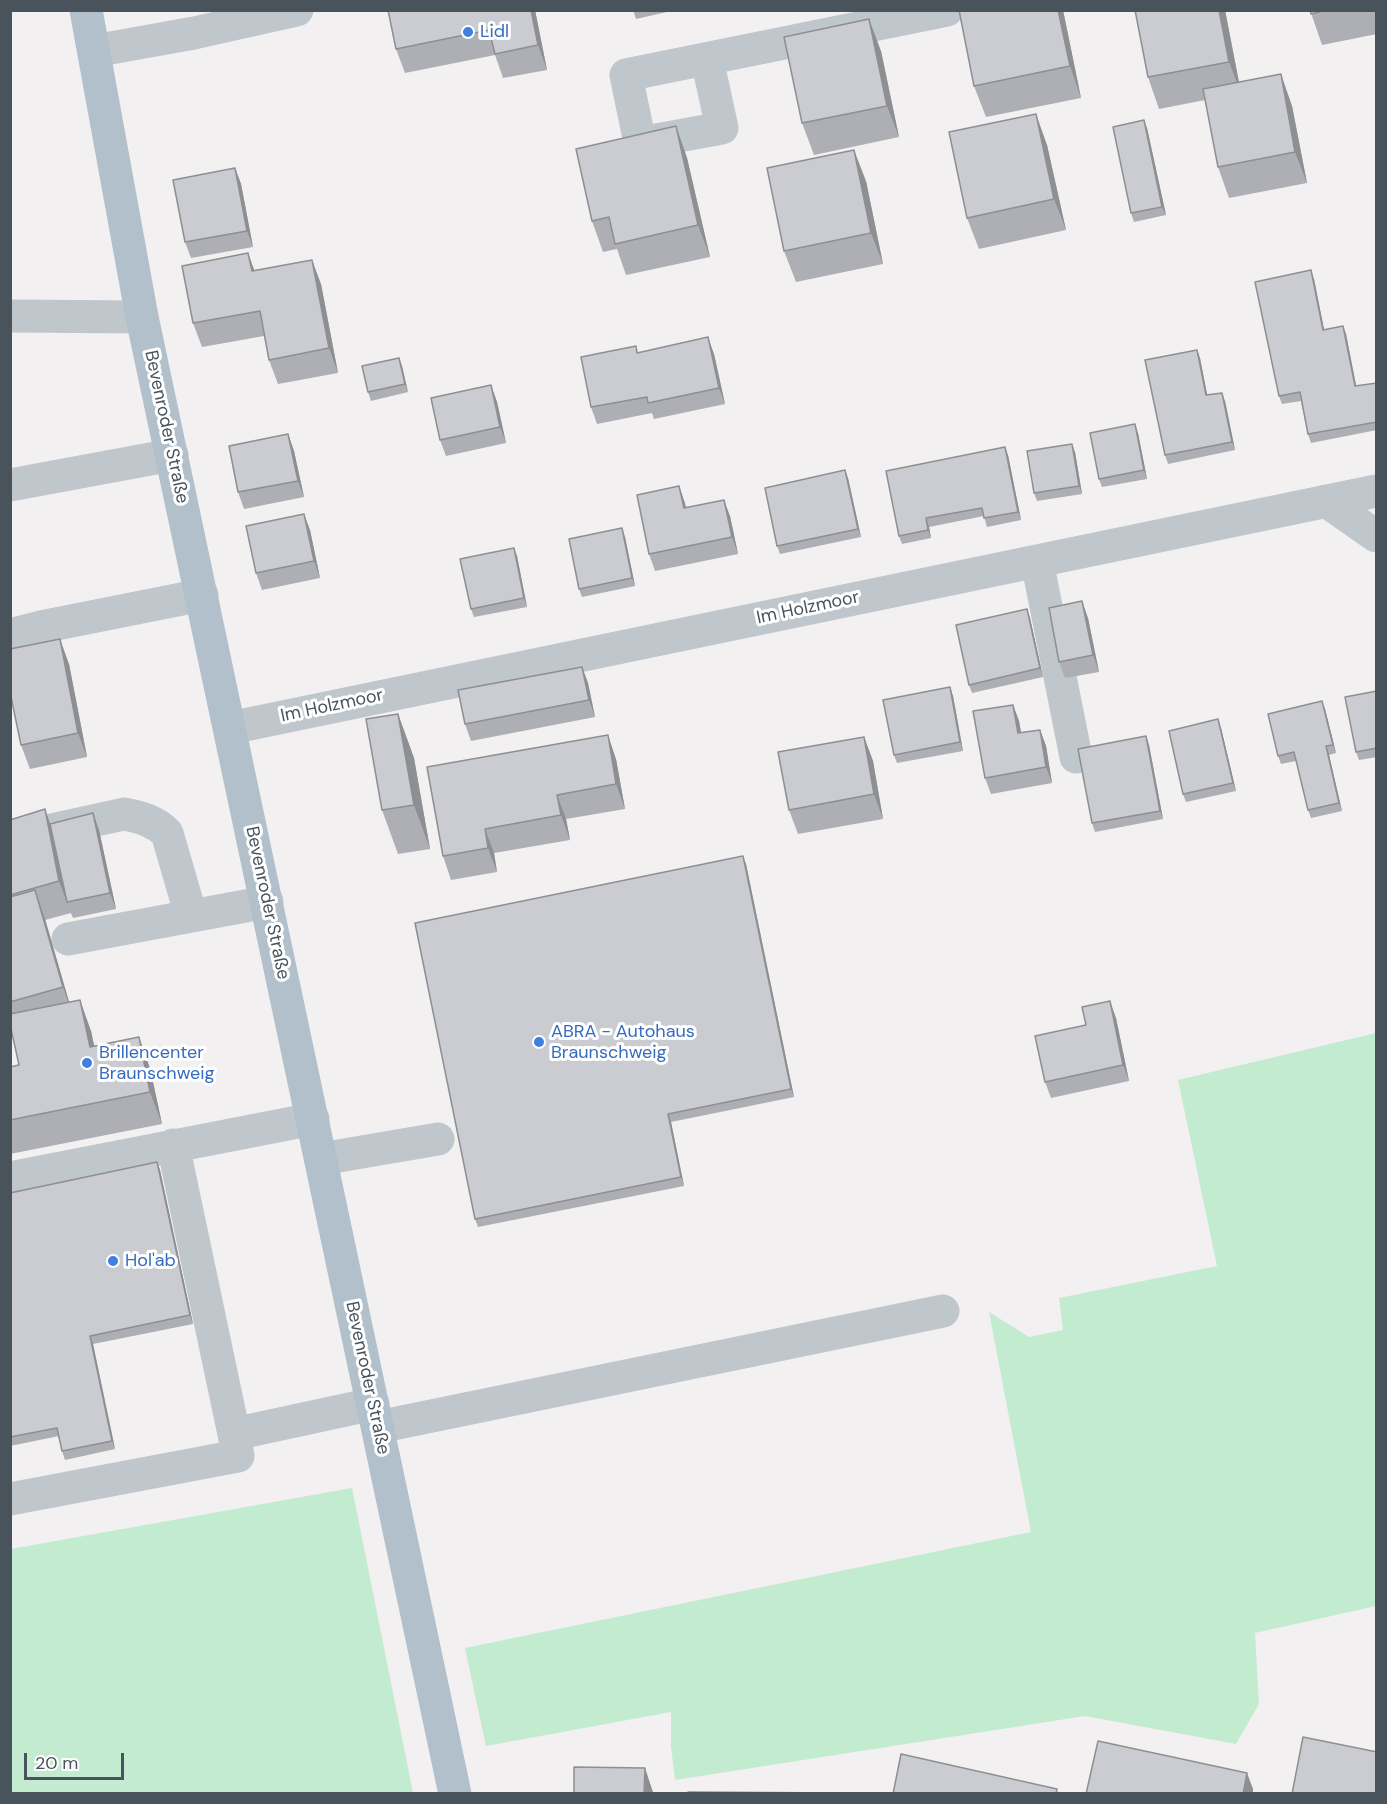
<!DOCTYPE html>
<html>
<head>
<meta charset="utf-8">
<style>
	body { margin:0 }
	#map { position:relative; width:1387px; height:1804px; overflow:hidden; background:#f2f0f0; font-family:"DM Sans",sans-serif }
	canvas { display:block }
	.frame { position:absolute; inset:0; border:12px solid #49535b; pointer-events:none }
	.scale { position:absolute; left:24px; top:1753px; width:100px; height:27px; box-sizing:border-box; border:3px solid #49535b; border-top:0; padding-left:8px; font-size:18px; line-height:21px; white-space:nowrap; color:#49535b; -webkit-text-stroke:4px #fff; paint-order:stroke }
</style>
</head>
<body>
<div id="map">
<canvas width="1387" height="1804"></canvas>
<div class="frame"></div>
<div class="scale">20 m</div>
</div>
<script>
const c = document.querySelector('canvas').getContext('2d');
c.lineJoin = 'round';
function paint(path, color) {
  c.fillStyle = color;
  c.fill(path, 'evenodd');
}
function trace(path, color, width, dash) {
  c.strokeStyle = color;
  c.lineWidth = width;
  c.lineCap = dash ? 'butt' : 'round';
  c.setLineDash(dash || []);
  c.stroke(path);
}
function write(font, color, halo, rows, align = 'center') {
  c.font = font + ' "DM Sans",sans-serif';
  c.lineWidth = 6;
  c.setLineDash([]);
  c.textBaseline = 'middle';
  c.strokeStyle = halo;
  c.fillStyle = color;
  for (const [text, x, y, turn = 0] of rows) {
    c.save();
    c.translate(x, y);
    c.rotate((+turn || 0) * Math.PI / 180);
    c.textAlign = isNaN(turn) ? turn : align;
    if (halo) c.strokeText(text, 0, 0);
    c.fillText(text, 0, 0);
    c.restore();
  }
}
const green = new Path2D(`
	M1376 1033V1606L1255 1633 1259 1704 1236 1744 1085 1716 675 1780 671 1746V1712L486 1746 465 1648 1031 1532 989 1312 1029 1337 1063 1330 1059 1298 1217 1266 1178 1080Z
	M352 1488 413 1793H11V1549Z`);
const minor = new Path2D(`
	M94 51 194 33 297 10
	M707 59 722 128 640 143 626 75 947 10
	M10 316 142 317
	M10 485 172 455
	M1326 501 1376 536
	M1037 561 1076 757
	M10 635 41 627 202 595
	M230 728 1376 491
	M10 839 124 814C141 817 154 821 167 833L191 916
	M68 939 267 902
	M173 1145 234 1434
	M321 1159 438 1139
	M10 1178 313 1119
	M378 1427 943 1311
	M10 1499 238 1456 234 1434 373 1404`);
const major = new Path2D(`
	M86 10 142 317 455 1794`);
const wall = new Path2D(`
	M535 10 547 70 503 78 495 55 405 73 396 49Z
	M633 10H676L636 19Z
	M1063 10 1081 98 986 117 974 86Z
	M1225 10 1239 82 1292 106 1307 183 1229 198 1218 167 1205 100 1159 109 1148 77Z
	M1310 10H1377V34L1322 45Z
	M881 51 899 137 814 155 802 123Z
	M676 126 687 158 710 257 626 275 617 249 603 252 592 221Z
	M1147 128 1166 215 1134 222 1131 213Z
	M1047 145 1066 230 979 249 967 218Z
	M235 168 241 184 253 247 191 258 185 242Z
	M866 181 883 264 796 282 784 251Z
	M248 253 254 270 321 284 338 373 278 384 269 360 264 336 202 347 193 323Z
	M1314 279 1324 330 1343 326 1346 334 1356 386 1377 383V430L1311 443 1308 434 1301 401 1282 404 1279 396Z
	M636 346 638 353 714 354 725 404 654 419 652 413 597 424 591 407Z
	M1197 350 1200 358 1207 395 1225 401 1235 450 1168 464 1165 455Z
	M402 366 408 392 371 401 368 392Z
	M491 385 497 402 506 443 446 456 440 440Z
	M1138 433 1147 479 1102 487 1099 479Z
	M288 434 294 451 304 497 244 509 238 492Z
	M1075 452 1082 494 1037 501 1034 493Z
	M1008 455 1021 520 987 527 984 516 929 527 931 538 902 544 899 536Z
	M848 478 861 537 780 554 777 546Z
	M679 486 686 508 730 516 738 554 655 571 649 554Z
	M310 530 320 578 262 590 256 573Z
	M625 537 635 586 582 597 579 589Z
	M517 556 527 607 474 617 471 609Z
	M1027 609 1030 618 1043 677 972 693 969 685Z
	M1088 618 1099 672 1065 678 1059 662Z
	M69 664 87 757 30 769 21 745Z
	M582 667 588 683 595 717 471 741 465 724Z
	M950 687 953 696 963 751 897 763 894 755Z
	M1377 691V757L1359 760 1356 752Z
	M1013 705 1019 721 1021 733 1040 730 1046 746 1052 783 991 794 985 778Z
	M1325 709 1336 753 1329 755 1342 811 1311 818 1308 810 1296 761 1281 764 1278 756Z
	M398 714 414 758 430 849 398 854 382 810Z
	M1221 728 1236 791 1186 802 1183 794Z
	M1146 736 1149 745 1163 819 1095 832 1092 823Z
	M864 737 873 761 883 819 798 834 789 810Z
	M616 759 625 809 566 819 570 840 494 853 497 872 451 880 443 856 427 767Z
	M45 809 50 824 93 813 99 830 116 909 73 918 70 911 71 913 45 920 69 1002 91 1031 94 1046 150 1068 162 1124 10 1154V1067L19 1065 13 1036 10 1037V820Z
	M746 864 794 1097 671 1122 684 1186 478 1227 475 1219Z
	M1116 1018 1129 1081 1051 1098 1045 1082 1086 1025Z
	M157 1162 160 1170 193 1324 93 1344 115 1449 65 1460 62 1451 59 1436 10 1446V1193Z`);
const shadedWall = new Path2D(`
	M531 10H535L547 70 538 45Z
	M1058 10H1063L1081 98 1070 66Z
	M1219 10H1225L1241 93 1229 62Z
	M869 19 881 51 899 137 887 106Z
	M1281 74 1292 106 1307 183 1295 152Z
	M1036 114 1047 145 1066 230 1054 199Z
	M1144 120 1147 128 1166 215 1162 207Z
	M676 126 687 158 710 257 698 225Z
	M854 150 866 181 883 264 871 233Z
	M235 168 241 184 253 247 247 231Z
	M248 253 257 278 252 271Z
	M312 260 321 284 338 373 329 348Z
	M1311 270 1314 279 1326 339 1323 330Z
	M1343 326 1346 334 1358 395 1355 386Z
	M708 337 714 354 725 404 719 388Z
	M1197 350 1200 358 1209 404 1206 395Z
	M399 358 402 366 408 392 405 384Z
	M491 385 497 402 506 443 500 427Z
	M1222 393 1225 401 1235 450 1232 442Z
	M1135 424 1138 433 1147 479 1144 470Z
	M288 434 294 451 304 497 298 481Z
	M1072 444 1075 452 1082 494 1079 486Z
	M1005 447 1008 455 1021 520 1018 512Z
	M845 470 848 478 861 537 858 529Z
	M679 486 685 503 690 525 684 508Z
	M724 500 730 516 738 554 732 537Z
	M304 514 310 530 320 578 314 561Z
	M926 518 929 527 931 538 928 530Z
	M622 528 625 537 635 586 632 578Z
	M514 548 517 556 527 607 524 598Z
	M1082 601 1088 618 1099 672 1093 655Z
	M1027 609 1030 618 1043 677 1040 668Z
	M60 639 69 664 87 757 78 733Z
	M582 667 588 683 595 717 589 700Z
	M950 687 953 696 963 751 960 742Z
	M1322 701 1325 709 1336 753 1333 745Z
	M1013 705 1019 721 1024 750 1018 733Z
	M398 714 414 758 430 849 414 805Z
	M1218 719 1221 728 1236 791 1233 783Z
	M1040 730 1046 746 1052 783 1046 767Z
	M608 735 616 759 625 809 616 784Z
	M1146 736 1149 745 1163 819 1160 811Z
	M864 737 873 761 883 819 874 794Z
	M1326 746 1329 755 1342 811 1339 803Z
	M557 795 566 819 570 840 561 815Z
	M45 809 56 841 67 902 71 913 59 881Z
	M93 813 99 830 116 909 110 893Z
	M485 829 494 853 497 872 488 848Z
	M743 856 746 864 794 1097 791 1089Z
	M35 890 46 922 74 1019 63 987Z
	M80 1000 91 1031 101 1078 90 1047Z
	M1110 1001 1116 1018 1129 1081 1123 1065Z
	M139 1037 150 1068 162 1124 150 1092Z
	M668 1114 671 1122 684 1186 681 1177Z
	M157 1162 160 1170 193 1324 190 1315Z
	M90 1336 93 1344 115 1449 112 1441Z
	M645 1768 653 1792V1794H644Z
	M1247 1773 1253 1789V1794H1243Z`);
const building = new Path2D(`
	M388 10H531L538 45 495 54 489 30 396 49Z
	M959 10H1058L1070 66 974 86Z
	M1135 10H1219L1229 62 1148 77Z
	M1310 10H1327L1311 14Z
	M869 19 887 106 802 123 784 37Z
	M1281 74 1295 152 1218 167 1203 89Z
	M1036 114 1054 199 967 218 949 132Z
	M1144 120 1162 207 1131 213 1113 127Z
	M676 126 698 225 615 244 609 217 592 221 576 149Z
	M854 150 871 233 784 251 767 168Z
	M235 168 247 231 185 242 173 180Z
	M248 253 252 271 312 260 329 348 269 360 260 311 193 323 182 266Z
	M1311 270 1323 330 1343 326 1355 386 1377 383V422L1308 434 1300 392 1279 396 1255 282Z
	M708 337 719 388 648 403 647 397 591 407 581 357 636 346 637 353Z
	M1197 350 1206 395 1222 393 1232 442 1165 455 1145 360Z
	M399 358 405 384 368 392 362 366Z
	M491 385 500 427 440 440 431 398Z
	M1135 424 1144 470 1099 479 1090 433Z
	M288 434 298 481 238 492 229 446Z
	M1072 444 1079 486 1034 493 1027 451Z
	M1005 447 1018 512 984 518 982 508 926 518 928 530 899 536 886 471Z
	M845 470 858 529 777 546 765 488Z
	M679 486 684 508 724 500 732 537 649 554 637 495Z
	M304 514 314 561 256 573 246 526Z
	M622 528 632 578 579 589 569 539Z
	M514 548 524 598 471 609 460 559Z
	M1082 601 1093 655 1059 662 1049 608Z
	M1027 609 1040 668 969 685 956 625Z
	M60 639 78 733 21 745 10 692V649Z
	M582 667 589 700 465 724 458 690Z
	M950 687 960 742 894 755 883 700Z
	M1377 691V748L1356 752 1345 697Z
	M1322 701 1333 745 1326 746 1339 803 1308 810 1294 752 1278 756 1268 714Z
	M1013 705 1018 733 1040 730 1046 767 985 778 973 711Z
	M398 714 414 805 382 810 366 719Z
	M1218 719 1233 783 1183 794 1169 731Z
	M608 735 616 784 557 795 561 815 485 829 488 848 443 856 427 767Z
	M1146 736 1160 811 1092 823 1078 749Z
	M864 737 874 794 789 810 778 752Z
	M45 809 59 881 10 895V820Z
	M93 813 110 893 67 902 50 824Z
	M743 856 791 1089 668 1114 681 1177 475 1219 415 923Z
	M35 890 63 987 10 1002V897Z
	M80 1000 90 1047 139 1037 150 1092 10 1120V1067L19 1065 10 1024V1014Z
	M1110 1001 1123 1065 1045 1082 1035 1036 1086 1025 1082 1007Z
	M157 1162 190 1315 90 1336 112 1441 62 1451 57 1428 10 1437V1193Z
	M1303 1737 1377 1752V1794H1292Z
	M1098 1741 1247 1773 1243 1794H1086Z
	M901 1754 1057 1789 1056 1794H893Z
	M574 1767 645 1768 644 1794H574Z
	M688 1792 845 1793V1794H688Z`);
const markers = [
	[468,32,6,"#3f7fe0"],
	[539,1042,6,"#3f7fe0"],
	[87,1063,6,"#3f7fe0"],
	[113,1261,6,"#3f7fe0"]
];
const shopNames = [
	["Lidl",480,32],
	["ABRA - Autohaus",551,1032],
	["Braunschweig",551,1053],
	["Brillencenter",99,1053],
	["Braunschweig",99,1074],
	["Hol'ab",125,1261]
];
const streetNames = [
	["Bevenroder Straße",166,427,78],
	["Im Holzmoor",808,608,-12],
	["Im Holzmoor",332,706,-12],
	["Bevenroder Straße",267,903,78],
	["Bevenroder Straße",367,1378,78]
];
paint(green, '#c2ebd0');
trace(minor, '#bfc7cd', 33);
trace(major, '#b2c0cb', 33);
paint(wall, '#aeafb4');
paint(shadedWall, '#8d8f92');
paint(building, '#caccd1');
trace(building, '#8d8f92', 1.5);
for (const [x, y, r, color] of markers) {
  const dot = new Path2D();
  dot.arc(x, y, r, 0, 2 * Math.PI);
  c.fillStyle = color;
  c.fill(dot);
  trace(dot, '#fff', 2);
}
write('18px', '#366cbe', '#fff', shopNames, 'left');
write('18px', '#49535b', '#fff', streetNames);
</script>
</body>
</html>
